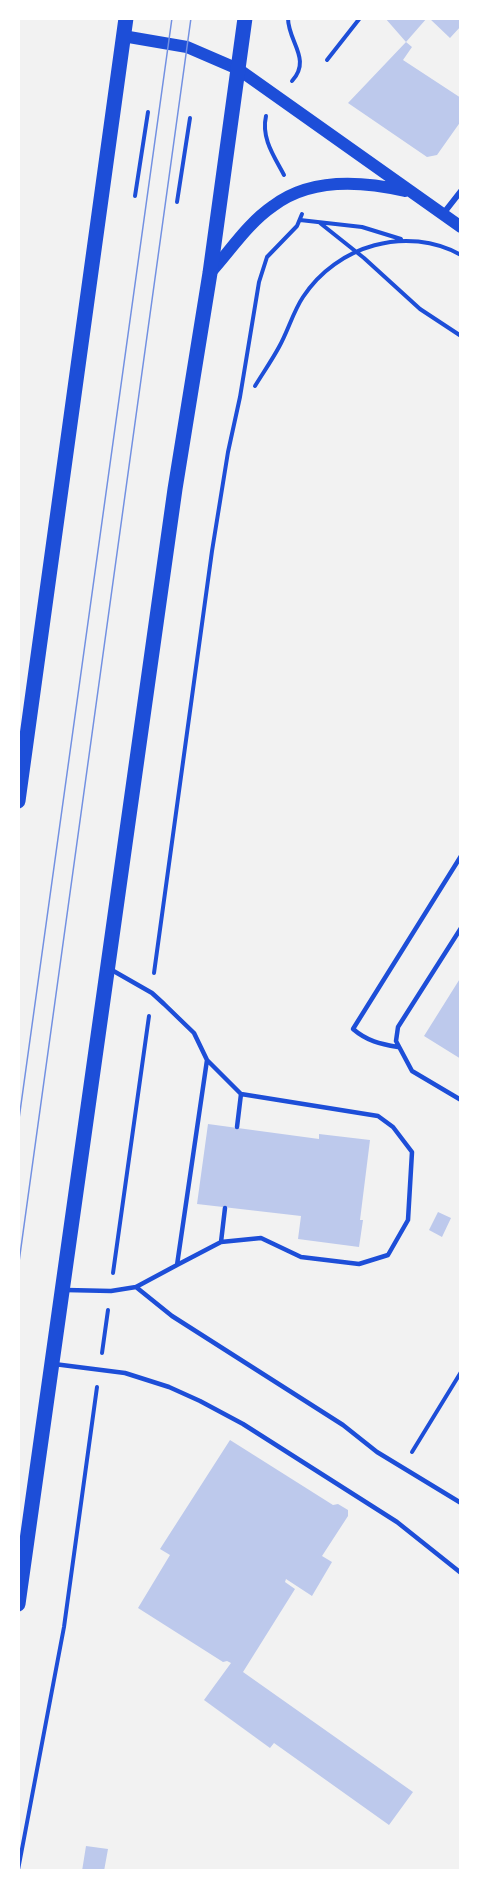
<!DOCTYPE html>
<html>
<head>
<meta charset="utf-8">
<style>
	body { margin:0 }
	#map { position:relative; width:479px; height:1889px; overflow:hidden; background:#f2f2f2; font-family:Quicksand,sans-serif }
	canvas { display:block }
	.frame { position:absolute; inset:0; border:20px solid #fff; pointer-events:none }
</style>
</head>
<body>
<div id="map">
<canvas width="479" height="1889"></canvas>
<div class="frame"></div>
</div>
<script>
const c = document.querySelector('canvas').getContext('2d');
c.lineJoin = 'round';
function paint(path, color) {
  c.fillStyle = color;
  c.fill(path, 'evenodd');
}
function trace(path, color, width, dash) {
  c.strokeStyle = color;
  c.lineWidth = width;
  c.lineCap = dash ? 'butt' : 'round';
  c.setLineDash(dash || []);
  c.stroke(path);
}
const building = new Path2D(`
	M385 18H427L406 42Z
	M429 18H461V26L450 38Z
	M406 42 412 47 403 60 461 98V121L437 155 427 157 348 103Z
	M461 977V1059L424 1036Z
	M208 1124 319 1139V1134L370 1140 360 1220H363L359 1247 298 1239 301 1216 197 1204Z
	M438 1212 451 1218 442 1237 429 1230Z
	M230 1440 333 1505 338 1504 348 1510V1516L322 1556 332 1562 312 1596 286 1579 285 1582 295 1589 243 1672 413 1792 389 1825 274 1743 270 1748 204 1700 231 1663 227 1661 223 1662 138 1608 170 1555 160 1549Z
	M86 1846 108 1849 104 1871H82Z`);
const path = new Path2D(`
	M288 18C288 42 312 59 292 81
	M327 60 360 18
	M266 116C261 138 274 156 284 175
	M135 196 148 112
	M177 202 190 118
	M300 220 362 227 401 239
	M320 223 364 258 420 309 461 336
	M255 386C263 373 272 360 279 347 288 331 293 312 303 297 337 245 407 225 461 255
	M154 973 212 551 228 452 240 397 259 282 267 257 297 226 302 214
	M113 1273 149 1016
	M102 1353 108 1310
	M412 1452 461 1372
	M18 1870 64 1627 97 1387`);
const service = new Path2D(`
	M461 928 398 1027 396 1041 412 1071 461 1100
	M398 1047C380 1044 367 1041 353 1029L461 856
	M207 1060 241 1094 237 1127
	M221 1242 261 1238 301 1257 359 1264 388 1255 408 1220 412 1152 393 1127 378 1116 241 1094
	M177 1265 221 1242 225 1208
	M136 1287 172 1316 343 1425 377 1452 461 1503
	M66 1290 111 1291 136 1287 177 1265 207 1060 194 1033 164 1004 152 993 110 969
	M54 1364 125 1373 169 1387 200 1401 243 1424 397 1522 461 1573`);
const minor = new Path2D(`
	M443 214 461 191`);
const secondary = new Path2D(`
	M123 36 187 47 238 69 461 227
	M210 273C230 251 248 223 273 206 311 177 362 181 405 191`);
const primary = new Path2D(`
	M18 801 126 18
	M18 1604 175 489 210 273 245 18`);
const tram = new Path2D(`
	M18 1126 172 18
	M18 1269 191 18`);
paint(building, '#bdc9ec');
trace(path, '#1d4ed8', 4);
trace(service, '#1d4ed8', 4.5);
trace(minor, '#1d4ed8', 6);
trace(secondary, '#1d4ed8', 12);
trace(primary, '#1d4ed8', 15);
trace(tram, '#7290e2', 1.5);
</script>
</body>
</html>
